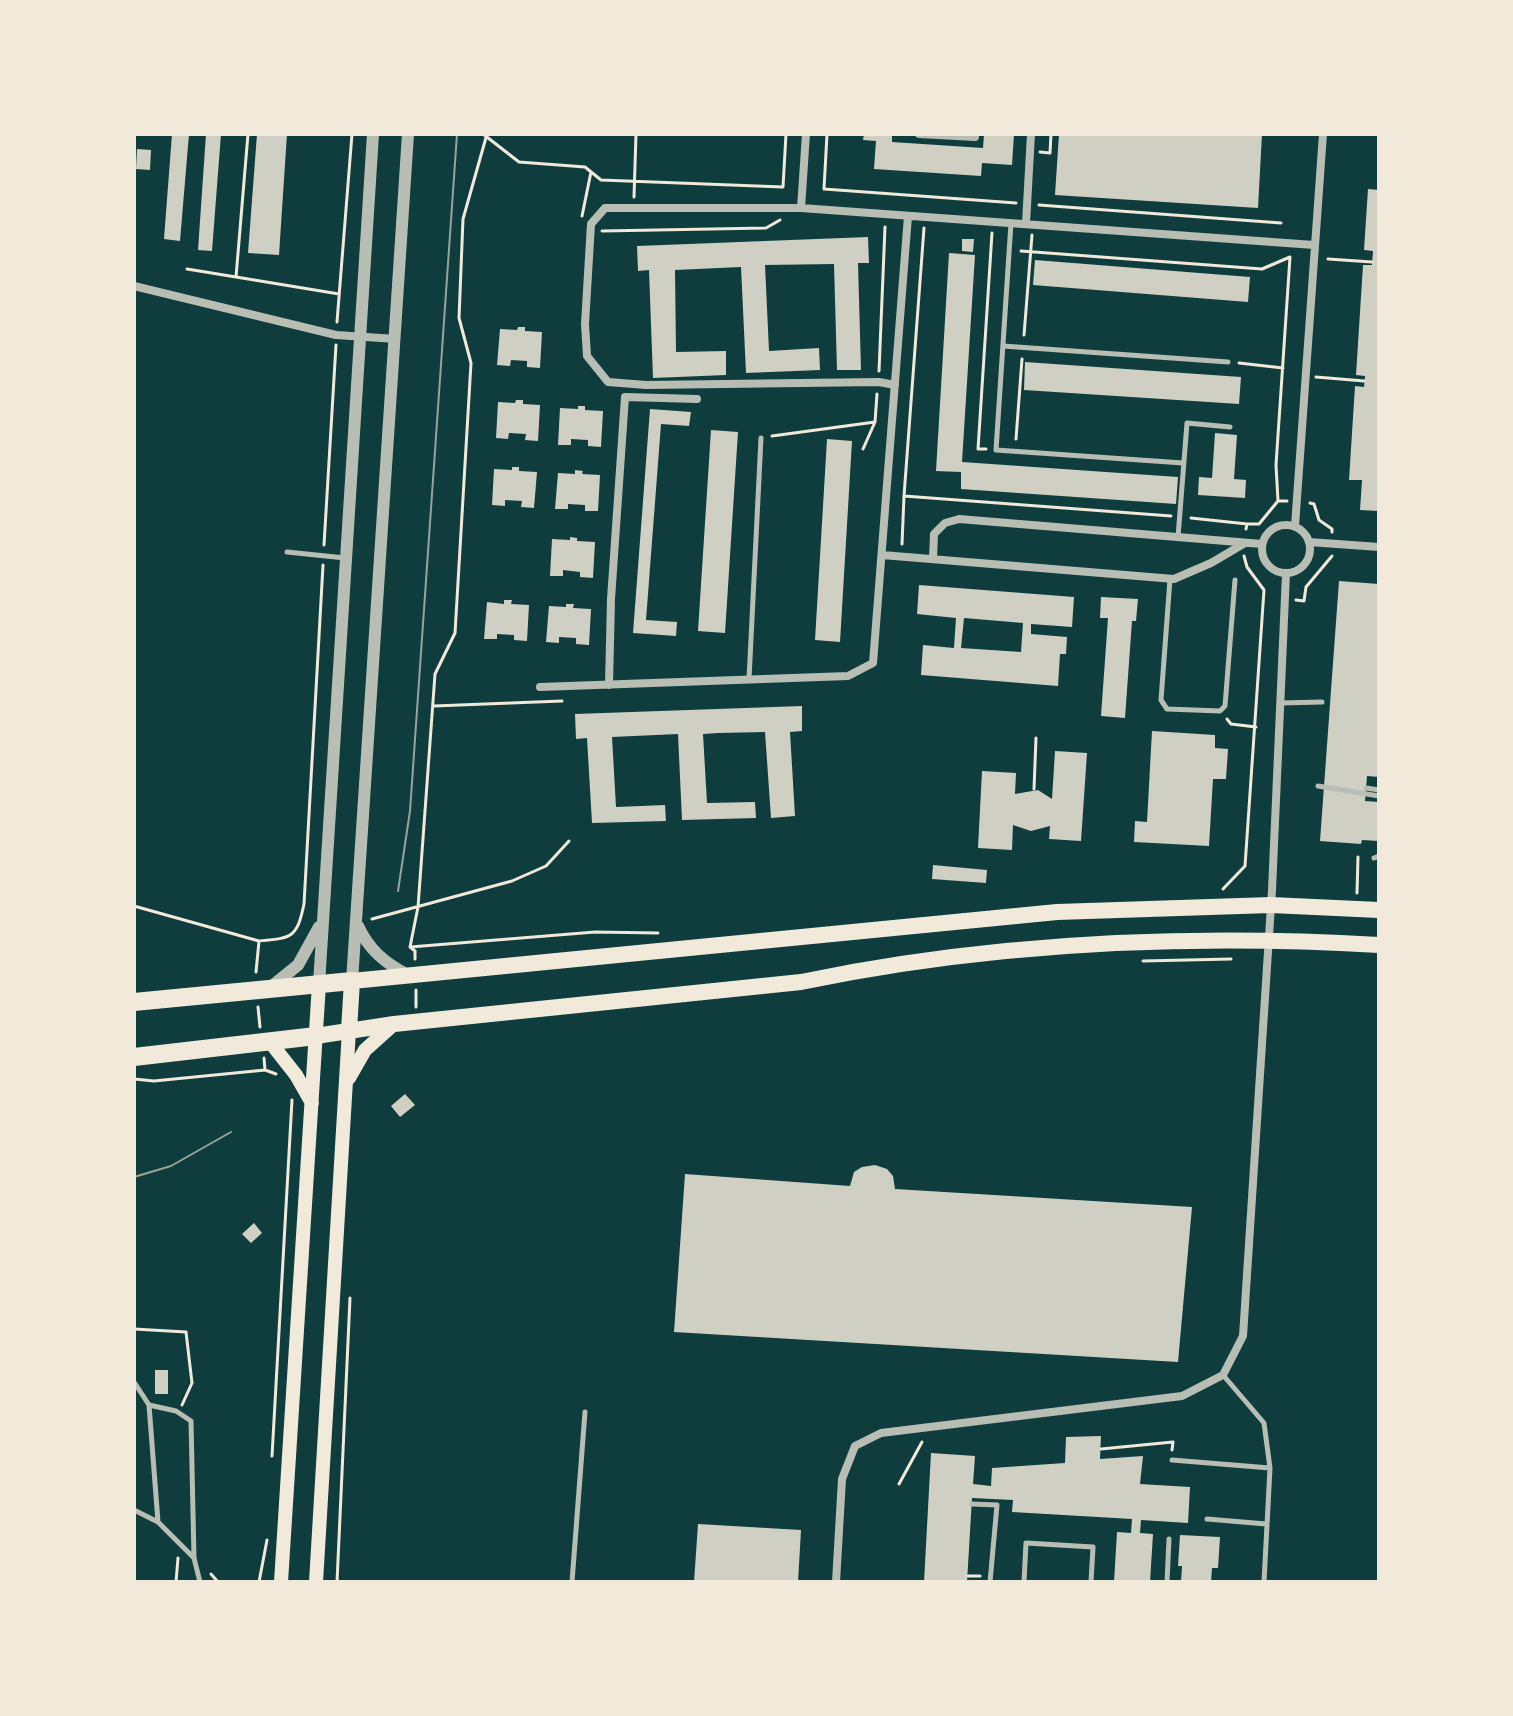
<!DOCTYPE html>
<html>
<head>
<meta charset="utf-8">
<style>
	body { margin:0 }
	#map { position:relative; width:1513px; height:1716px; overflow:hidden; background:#0f3d3e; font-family:"Exo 2",sans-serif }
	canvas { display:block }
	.frame { position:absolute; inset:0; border:136px solid #f1e9da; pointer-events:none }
</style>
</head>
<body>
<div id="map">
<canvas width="1513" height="1716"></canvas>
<div class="frame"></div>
</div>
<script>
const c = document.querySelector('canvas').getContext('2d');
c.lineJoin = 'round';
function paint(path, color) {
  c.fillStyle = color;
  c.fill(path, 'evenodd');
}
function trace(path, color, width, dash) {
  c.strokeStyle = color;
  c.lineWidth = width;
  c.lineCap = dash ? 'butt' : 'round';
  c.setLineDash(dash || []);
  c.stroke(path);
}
const building = new Path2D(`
	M172 134H189L180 241 164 239Z
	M206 134H221L212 251 198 250Z
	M257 134H287L279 255 248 253Z
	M864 134H892V142L983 148 984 134H1014L1012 165 982 163 981 176 874 169 876 141 863 140Z
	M1059 134H1262L1258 208 1055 195Z
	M137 149 151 150 150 170 136 169Z
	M1368 189 1379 190V511L1360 510 1362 480H1349L1355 386 1364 387 1365 376 1356 375 1363 265H1372L1373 251 1364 250Z
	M868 237 869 263H858L861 370H837L834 264 765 265 769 351 819 348 820 370 746 373 741 267 675 270 676 352 726 351V375L653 378 649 270 638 271 637 246Z
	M962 239H974L973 252 962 251Z
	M949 253 975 255 962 462 1178 477 1176 504 961 489V472L936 471Z
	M1035 260 1250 277 1248 302 1033 285Z
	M518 327H525V331L542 332 540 368 527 367V361L511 360 510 366 497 365 500 329 517 330Z
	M1025 362 1241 377 1239 404 1024 390Z
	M516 400H523V404L540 405 538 441 525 440 526 434 509 433 508 439 496 438 498 402 515 403Z
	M578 406H585V410L603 411 601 447 588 446V440L571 439V445H558L560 408 578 409Z
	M650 409 691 412 689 426 661 424 646 620 677 622 676 636 633 633Z
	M711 430 738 432 725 633 698 631Z
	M1215 433 1237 435 1234 479 1246 480 1245 498 1198 495 1199 477 1212 478Z
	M827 439 852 441 840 642 815 640Z
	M512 467H519V471L537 472 534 508 521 507 522 501 505 500V506L492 505 494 469 512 470Z
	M575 470 583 471 582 474 600 475 598 511H585V505L568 504V509H555L558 473 575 474Z
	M570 537 577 538V541L595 542 593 578 580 577V572L563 570V576H550L552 539 570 540Z
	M1339 581 1379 584V777L1367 776 1365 801 1379 802V841L1362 840 1361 844 1320 841Z
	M919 585 1074 597 1072 627 1031 624V634L1067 637 1066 654H1060L1058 686 921 675 923 645 954 648 956 618 917 614ZM964 618 1023 623 1021 652 961 648Z
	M1101 597 1138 599 1136 621H1132L1125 718 1101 716 1108 618H1100Z
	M504 600H512L511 604 529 605 527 641 514 640V635L497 634V639H484L487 602 504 604Z
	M566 604H574L573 608 591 609 589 645 576 644V638L559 637V643L546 642 549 606 566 607Z
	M802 706V731L790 732 795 816 771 818 765 732 718 733 703 734 707 803 755 802 756 818 682 820 678 734 612 737 616 807 665 805 666 821 592 823 587 738 576 739 575 714Z
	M1152 731 1215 735V748L1228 749 1226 779H1213L1209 846 1134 842 1135 821 1147 822Z
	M1055 751 1087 753 1081 841 1049 839 1050 826 1031 831 1013 825 1012 850 978 848 982 771 1016 773 1015 794 1038 790 1052 799Z
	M933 865 987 870 986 883 932 879Z
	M405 1094 415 1105 400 1117 391 1106Z
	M875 1165 887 1169 893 1176 895 1189 1192 1207 1178 1362 674 1332 685 1174 850 1186 854 1172 862 1167Z
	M254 1223 262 1233 251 1243 242 1234Z
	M155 1370H168V1394H155Z
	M1101 1436 1100 1459 1143 1456 1140 1484 1190 1487 1188 1523 1141 1520 1140 1533 1153 1534 1150 1582H1114L1117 1532 1131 1533 1132 1519 1012 1512 1013 1500 972 1498 967 1582H924L931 1453 975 1456 973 1484 991 1486 992 1468 1065 1463 1066 1437Z
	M698 1524 801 1530 798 1582H694Z
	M1180 1535 1220 1537 1218 1568H1212L1211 1582H1181L1182 1566H1178Z`);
const path = new Path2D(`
	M248 134 236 277 339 294
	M483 134 519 162 585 167 601 180 783 187 786 134
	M827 134 824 189 1016 203
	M1040 152 1050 153 1051 134
	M634 197 636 134
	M1039 205 1281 223
	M582 216 591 172
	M602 231 766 228 780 220
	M1021 251 1262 269 1290 257
	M1328 259 1372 262
	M187 269 236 277
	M337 322 352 134
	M1024 335 1032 235
	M1239 363 1283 368
	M879 371 885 227
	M1316 377 1364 381
	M772 436 875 422
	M1016 439 1022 359
	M863 449 875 422 877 394
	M986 449H978L992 233
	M904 496 924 228
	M1278 501 1276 465 1290 257
	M1310 503 1314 504 1319 520 1332 529V532
	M1191 518 1247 524
	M1246 529 1247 524H1259L1278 501H1287
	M902 544 904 496 1171 516
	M324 545 336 345
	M1296 600 1304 601 1306 587 1332 556
	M434 706 562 701
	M1227 719 1231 724 1256 727
	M1034 789 1036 738
	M1223 889 1245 866 1264 590 1247 567 1244 556
	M1357 893 1358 857
	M134 906 259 941
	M372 919 512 881 546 866 569 841
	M410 947 595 932 658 933
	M415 959V951L410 947 418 907 435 674 455 633 471 363 459 318 463 219 487 134
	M1143 961 1231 959
	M256 972 259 941C292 938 297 938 304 904L323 565
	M416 990V1007
	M258 1007 260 1027
	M264 1058 265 1070 276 1074
	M134 1079 154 1081 265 1070
	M134 1329 186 1332 192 1383 182 1405
	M1101 1449 1173 1442 1172 1450
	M272 1456 292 1100
	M899 1484 922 1442
	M211 1574 218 1582
	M968 1576H980
	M176 1582 178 1558
	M259 1582 267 1540
	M337 1582 350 1298`);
const service = new Path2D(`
	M1011 223 996 450 1183 463
	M1003 346 1228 362
	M1178 537 1187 423 1230 427
	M287 552 345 558
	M1170 579 1161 700 1167 709 1220 711 1225 706 1235 580
	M749 679 761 438
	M1281 703 1322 702
	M1318 786 1379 796
	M1366 788 1379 790
	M1374 858 1379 856
	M1223 1375 1264 1423 1270 1468 1264 1582
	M134 1382 149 1405 158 1522
	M149 1405 176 1411 191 1421 194 1558 200 1582
	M1172 1460 1270 1468
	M972 1504 997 1505 990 1582
	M134 1510 158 1522 194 1558
	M1207 1519 1266 1524
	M572 1582 585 1412
	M1024 1582 1026 1543 1093 1547 1091 1582
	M1167 1582 1169 1539`);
const minor = new Path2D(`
	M919 134 975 137
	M801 208 806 134
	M1026 223 1031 134
	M134 286 336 335 396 339
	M895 385 879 382 646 385 608 382 587 356 585 324 591 224 605 208H801L1314 245
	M1262 549a24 24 0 1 1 48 0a24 24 0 1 1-48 0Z
	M1295 526 1323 134
	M1309 542 1379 547
	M882 555 1174 579 1211 563 1245 543
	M933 559 934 534 945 523 959 519 1262 544
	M609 685 611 599 625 397 697 399
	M540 687 848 676 873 663 908 216
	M836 1582 842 1479 855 1446 881 1433 1182 1396 1223 1375 1243 1336 1272 890 1286 574`);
const tertiary = new Path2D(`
	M358 926C369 950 385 963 408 975
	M352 981 408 134
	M319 984 373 134
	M272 986 298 965 319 927`);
const secondary = new Path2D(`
	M270 1042 296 1075 312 1103
	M349 1078 365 1050 394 1024
	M281 1582 319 984
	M316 1582 349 1030`);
const primary = new Path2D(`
	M349 1030 352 981 1057 912 1271 905 1379 910
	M316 1036 394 1024 801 982C989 943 1187 934 1379 945`);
const trunk = new Path2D(`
	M134 1002 352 981
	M134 1057 316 1036`);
const tram = new Path2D(`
	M398 891 410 811 457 134
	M134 1177 171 1166 231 1132`);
paint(building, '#cfcfc3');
trace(path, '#f1e9da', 3);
trace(service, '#b8beb3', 5);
trace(minor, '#b8beb3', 8);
trace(tertiary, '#b8beb3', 12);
trace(secondary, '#f1e9da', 14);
trace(primary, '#f1e9da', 16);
trace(trunk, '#f1e9da', 18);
trace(tram, '#97a49c', 2);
</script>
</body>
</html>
